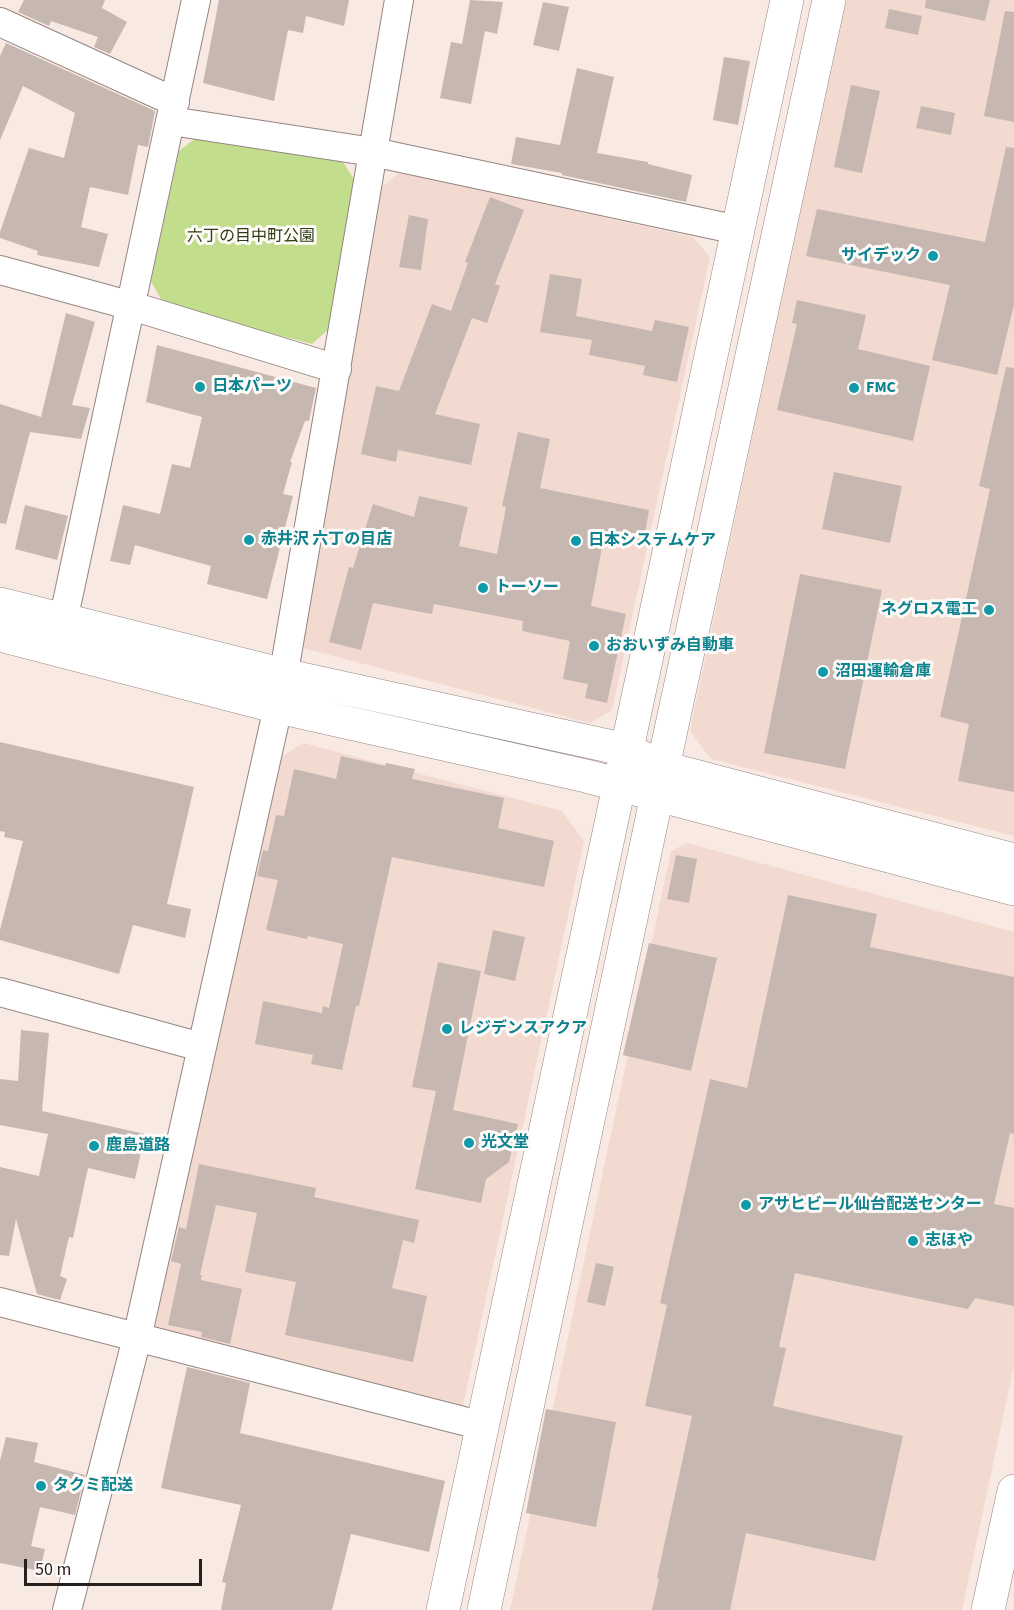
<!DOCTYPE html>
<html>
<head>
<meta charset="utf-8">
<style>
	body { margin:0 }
	#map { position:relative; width:1014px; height:1610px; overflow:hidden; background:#f9e9e3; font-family:"Source Sans 3",sans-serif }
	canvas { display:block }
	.scale { position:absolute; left:24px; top:1559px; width:178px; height:27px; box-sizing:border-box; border:3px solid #26201e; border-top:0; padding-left:8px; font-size:18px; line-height:21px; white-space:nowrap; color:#26201e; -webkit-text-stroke:4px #fdfaf8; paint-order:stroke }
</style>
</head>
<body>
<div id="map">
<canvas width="1014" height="1610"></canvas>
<div class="scale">50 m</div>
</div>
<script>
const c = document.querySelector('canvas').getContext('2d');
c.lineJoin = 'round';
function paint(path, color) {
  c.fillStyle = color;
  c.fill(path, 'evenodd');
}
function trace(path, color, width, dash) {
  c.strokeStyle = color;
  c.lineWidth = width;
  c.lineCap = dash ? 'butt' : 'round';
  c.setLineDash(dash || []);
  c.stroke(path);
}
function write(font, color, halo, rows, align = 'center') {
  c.font = font + ' "Source Sans 3","Noto Sans JP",sans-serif';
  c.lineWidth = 6;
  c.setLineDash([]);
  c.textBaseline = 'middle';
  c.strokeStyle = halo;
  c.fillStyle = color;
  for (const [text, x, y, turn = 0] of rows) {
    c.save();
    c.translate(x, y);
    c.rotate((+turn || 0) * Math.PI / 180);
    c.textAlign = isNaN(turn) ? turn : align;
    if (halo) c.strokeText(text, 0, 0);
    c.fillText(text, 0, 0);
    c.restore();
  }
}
const built = new Path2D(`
	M844 0H1014V836L711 759 690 731Z
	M400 172 693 237 710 257 612 710 590 723 299 647 374 193Z
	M303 743 562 811 584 841 462 1410 149 1333 276 760Z
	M687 843 1014 932V1366L962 1610H510L671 851Z`);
const green = new Path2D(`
	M197 137 343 162 357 184 330 328 312 344 164 305 151 281 179 151Z`);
const building = new Path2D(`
	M24 0H105L102 8 127 22 110 54 94 47 98 37 51 21 49 26 18 12Z
	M219 0H349L344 26 306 16 303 33 288 30 274 101 203 83Z
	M470 0 503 2 497 34 485 31 471 104 440 98 451 42 462 44Z
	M926 0H990L985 21 925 8Z
	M543 2 569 7 559 51 533 45Z
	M889 9 922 16 918 35 885 28Z
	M1005 11 1014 12V122L984 116Z
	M6 43 155 111 148 147 138 145 128 195 90 187 81 227 108 234 99 267 37 255 38 251 0 238V232L29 148 64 158 75 113 23 86 0 140V56Z
	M724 57 750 61 738 125 713 120Z
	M577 68 614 77 597 153 648 162V164L692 175 686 202 562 175V173L511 164 516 137 560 145Z
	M851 85 880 91 862 173 834 167Z
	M921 106 955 113 951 135 916 128Z
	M1006 147 1014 148V305L997 375 932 360 950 285 806 256 817 209 985 242Z
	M490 197 524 210 495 284 500 286 487 323 472 318 435 414 480 424 471 465 398 450 396 462 361 454 376 386 399 391 432 304 451 311 468 263 465 262Z
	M409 215 428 219 421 270 399 267Z
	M550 274 582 279 576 316 652 331 655 320 689 327 677 382 643 375 645 366 589 355 592 340 540 332Z
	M797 300 866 315 858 349 930 366 913 441 777 410 797 324 792 323Z
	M66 313 95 322 72 405 90 408 81 439 30 432 6 524 0 523V404L41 417Z
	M157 345 316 388 309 421H305L290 462H292L283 494 293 496 267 599 207 584 211 566 135 545 130 565 110 561 123 505 160 514 172 464 190 468 202 417 146 402Z
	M1006 367 1014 368V792L958 781 969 724 940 717 990 489 979 486Z
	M518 432 550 439 540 488 649 510 643 545 604 537 591 606 626 614 607 703 585 698 588 684 563 679 570 641 522 631 523 621 434 604 432 614 373 603 361 650 329 642 349 567 353 568 373 504 414 517 419 496 468 507 459 546 497 554 506 507 502 506Z
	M834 472 902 486 890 543 822 529Z
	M25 505 68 516 57 560 15 549Z
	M800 574 882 590 845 769 764 753Z
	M0 742 194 787 167 904 191 909 185 938 133 925 119 974 0 940V930L23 841 4 837 5 832 0 831Z
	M341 756 385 766 386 763 415 769 412 779 504 798 498 828 554 841 544 887 392 857 359 1006H356L342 1070 311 1064 313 1055 255 1044 263 1001 322 1013 323 1006 329 1008 343 944 308 936 307 939 266 930 278 880 257 876 263 850 268 851 276 815 284 816 294 769 336 779Z
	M676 855 697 859 689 903 667 899Z
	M788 895 877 914 870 947 1014 977V1134L1010 1133 994 1204 1014 1208V1306L975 1298 968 1309 795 1273 779 1347 786 1348 773 1406 903 1436 875 1561 746 1533 730 1610H652L659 1579 657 1578 692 1416 645 1406 667 1305 660 1303 710 1079 747 1088Z
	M493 930 525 937 515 981 484 974Z
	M649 943 717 958 691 1071 623 1055Z
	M438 962 481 971 453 1110 518 1124 509 1162 486 1179 481 1203 415 1189 436 1091 412 1087Z
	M21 1030 49 1033 42 1111 145 1134 135 1179 88 1168 73 1238 69 1237 60 1276 67 1279 60 1300 37 1294 16 1219 9 1256 0 1255V1167L39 1176 48 1134 0 1125V1079L18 1081Z
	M199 1164 316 1188 314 1197 419 1220 414 1243 403 1240 392 1288 427 1296 413 1362 285 1335 296 1282 245 1272 257 1213 216 1205 200 1275H202L201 1280 242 1289 230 1344 201 1337 202 1332 168 1325 181 1264 171 1261 179 1227 186 1229Z
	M596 1263 614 1267 605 1306 587 1302Z
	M187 1367 250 1383 240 1433 445 1481 429 1552 351 1534 332 1610H221L226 1583 222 1582 241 1505 161 1488Z
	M546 1409 616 1422 596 1527 526 1513Z
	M6 1437 38 1443 34 1462 85 1475 75 1515 40 1507 31 1546 45 1549 40 1571 0 1563V1461Z`);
const minor = new Path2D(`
	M0 22 175 102
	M171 121 373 152 399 0
	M0 270 132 306 337 369
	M63 621 196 0
	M0 992 201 1047
	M0 1302 483 1426
	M67 1610 137 1338 278 707 373 152 738 230`);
const tertiary = new Path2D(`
	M0 604 284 675 627 750 664 768 1014 860
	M0 635 278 707 586 776 1014 889
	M443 1610 787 0
	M484 1610 669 739 829 0
	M988 1610 1014 1491`);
const markers = [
	[933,256,6,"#0f9aa8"],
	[200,387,6,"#0f9aa8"],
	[854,388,6,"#0f9aa8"],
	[249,540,6,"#0f9aa8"],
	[576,541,6,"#0f9aa8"],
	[483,588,6,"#0f9aa8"],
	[989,610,6,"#0f9aa8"],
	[594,646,6,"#0f9aa8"],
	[823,672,6,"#0f9aa8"],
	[447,1029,6,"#0f9aa8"],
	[469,1143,6,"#0f9aa8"],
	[94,1146,6,"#0f9aa8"],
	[746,1205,6,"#0f9aa8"],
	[913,1241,6,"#0f9aa8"],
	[41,1486,6,"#0f9aa8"]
];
const parkNames = [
	["六丁の目中町公園",251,237]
];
const cultureNames = [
	["サイデック",921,256,"right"],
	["日本パーツ",212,387],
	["FMC",866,388],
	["赤井沢 六丁の目店",261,540],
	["日本システムケア",588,541],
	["トーソー",495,588],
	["ネグロス電工",977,610,"right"],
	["おおいずみ自動車",606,646],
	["沼田運輸倉庫",835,672],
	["レジデンスアクア",459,1029],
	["光文堂",481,1143],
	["鹿島道路",106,1146],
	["アサヒビール仙台配送センター",758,1205],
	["志ほや",925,1241],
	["タクミ配送",53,1486]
];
paint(built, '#f2dad1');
paint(green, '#c2de8c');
paint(building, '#c6b7b1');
trace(minor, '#948580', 30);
trace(tertiary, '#948580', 34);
trace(minor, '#fff', 28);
trace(tertiary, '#fff', 33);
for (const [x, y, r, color] of markers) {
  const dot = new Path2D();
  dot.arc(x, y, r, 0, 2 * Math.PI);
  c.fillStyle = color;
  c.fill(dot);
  trace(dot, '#fdfaf8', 2);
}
write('16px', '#303c14', '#fdfaf8', parkNames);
write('bold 16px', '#0d838f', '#fdfaf8', cultureNames, 'left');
</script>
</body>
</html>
